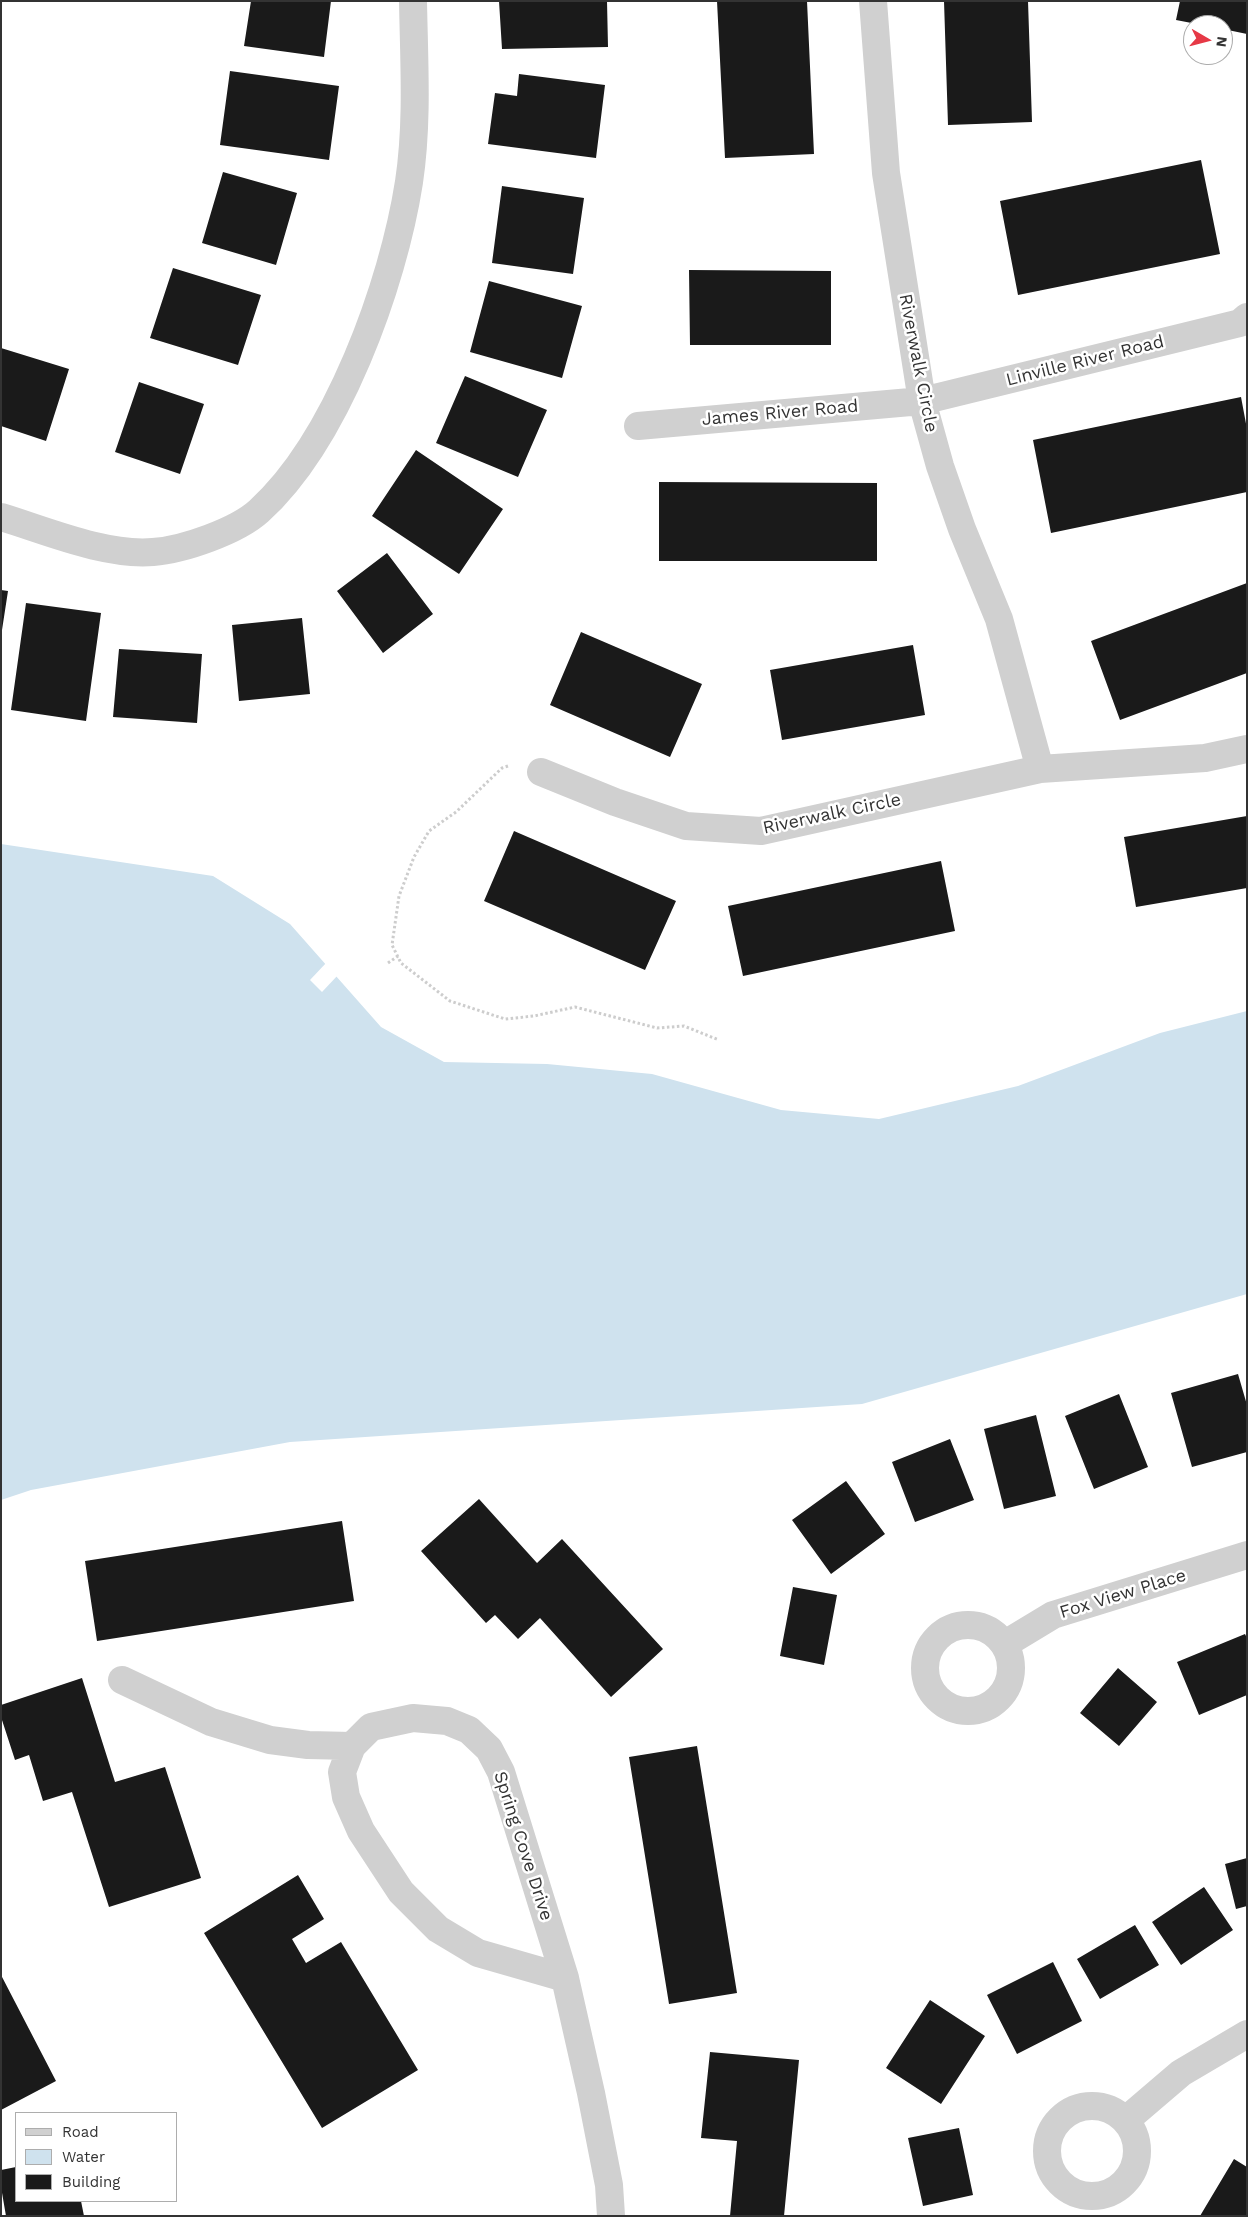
<!DOCTYPE html>
<html>
<head>
<meta charset="utf-8">
<style>
	body { margin:0 }
	#map { position:relative; width:1248px; height:2217px; overflow:hidden; background:#fff; font-family:"Work Sans",sans-serif }
	canvas { display:block }
	.frame { position:absolute; inset:0; border:2px solid #333; pointer-events:none }
	.legend { position:absolute; left:15px; top:2112px; width:162px; height:90px; box-sizing:border-box; background:#fff; border:1px solid #adadad; margin:0; padding:6px 9px; list-style:none; font-size:15px; color:#333 }
	.legend li { display:flex; align-items:center; gap:10px; height:25px }
	.legend b { width:25px; border:1px solid #adadad }
	.north { position:absolute; left:1183px; top:15px; width:50px; height:50px; box-sizing:border-box; background:#fff; border:1px solid #adadad; border-radius:50%; rotate:98deg; font-size:14px; font-weight:700; line-height:20px; text-align:center; color:#333 }
	.north::after { content:''; display:block; margin:auto; width:18px; height:22px; background:#e63946; clip-path:polygon(50% 0,100% 100%,50% 72%,0 100%) }
</style>
</head>
<body>
<div id="map">
<canvas width="1248" height="2217"></canvas>
<div class="frame"></div>
<ul class="legend">
<li><b style="height:6px;background:#d0d0d0"></b>Road</li>
<li><b style="height:14px;background:#cfe2ee"></b>Water</li>
<li><b style="height:14px;background:#1a1a1a"></b>Building</li>
</ul>
<div class="north">N</div>
</div>
<script>
const c = document.querySelector('canvas').getContext('2d');
c.lineJoin = 'round';
function paint(path, color) {
  c.fillStyle = color;
  c.fill(path, 'evenodd');
}
function trace(path, color, width, dash) {
  c.strokeStyle = color;
  c.lineWidth = width;
  c.lineCap = dash ? 'butt' : 'round';
  c.setLineDash(dash || []);
  c.stroke(path);
}
function write(font, color, halo, rows, align = 'center') {
  c.font = font + ' "Work Sans",sans-serif';
  c.lineWidth = 5;
  c.setLineDash([]);
  c.textBaseline = 'middle';
  c.strokeStyle = halo;
  c.fillStyle = color;
  for (const [text, x, y, turn = 0] of rows) {
    c.save();
    c.translate(x, y);
    c.rotate((+turn || 0) * Math.PI / 180);
    c.textAlign = isNaN(turn) ? turn : align;
    if (halo) c.strokeText(text, 0, 0);
    c.fillText(text, 0, 0);
    c.restore();
  }
}
const water = new Path2D(`
	M1 844 213 876 290 924 381 1027 444 1062 547 1064 652 1074 781 1110 879 1119 1018 1086 1160 1033 1247 1011V1294L862 1404 290 1442 31 1490 1 1500Z`);
const pier = new Path2D(`
	M327 962 338 975 322 992 310 980Z`);
const building = new Path2D(`
	M251 1H331L324 57 244 46Z
	M499 1H607L608 47 502 49Z
	M717 1H807L814 154 725 158Z
	M944 1H1028L1032 122 948 125Z
	M1180 1H1247V34L1223 29V25H1202L1176 20Z
	M230 71 339 86 329 160 220 145Z
	M519 74 605 85 596 158 488 144 495 93 517 96Z
	M1201 160 1220 254 1018 295 1000 201Z
	M223 172 297 193 276 265 202 243Z
	M502 186 584 198 573 274 492 263Z
	M173 268 261 295 238 365 150 338Z
	M689 270 831 271V345H690Z
	M489 281 582 306 562 378 470 352Z
	M1 348 69 369 46 441 1 426Z
	M465 376 547 410 518 477 436 443Z
	M139 382 204 404 180 474 115 452Z
	M1241 397 1247 429V492L1051 533 1033 440Z
	M416 450 503 509 459 574 372 516Z
	M659 482 877 483V561H659Z
	M387 553 433 614 383 653 337 591Z
	M1247 583V673L1120 720 1091 641Z
	M1 590 8 591 2 630H1Z
	M26 603 101 613 86 721 11 710Z
	M302 618 310 694 239 701 232 625Z
	M581 632 702 684 670 757 550 705Z
	M913 645 925 715 782 740 770 670Z
	M119 649 202 654 197 723 113 717Z
	M1247 816V888L1136 907 1124 837Z
	M514 831 676 901 645 970 484 901Z
	M941 861 955 931 743 976 728 906Z
	M1238 1374 1247 1405V1452L1192 1467 1171 1393Z
	M1119 1394 1148 1467 1094 1489 1065 1416Z
	M1036 1415 1056 1496 1004 1509 984 1429Z
	M950 1439 974 1500 915 1522 892 1462Z
	M846 1481 885 1534 831 1574 792 1520Z
	M479 1499 537 1563 562 1539 663 1649 611 1697 540 1618 518 1639 495 1615 486 1623 421 1551Z
	M342 1521 354 1601 97 1641 85 1561Z
	M793 1587 837 1595 824 1665 780 1656Z
	M1245 1634 1247 1638V1695L1199 1715 1177 1662Z
	M1118 1668 1157 1702 1119 1746 1080 1713Z
	M82 1678 115 1782 165 1767 201 1878 109 1907 72 1792 43 1801 29 1755 15 1760 1 1717V1705Z
	M697 1746 737 1993 669 2004 629 1757Z
	M1247 1858V1906L1236 1909 1225 1864Z
	M298 1875 324 1919 292 1939 306 1963 341 1942 418 2070 322 2128 204 1933Z
	M1204 1887 1233 1930 1181 1965 1152 1922Z
	M1135 1925 1159 1965 1100 1999 1077 1959Z
	M1053 1962 1082 2021 1017 2054 987 1995Z
	M1 1975 56 2081 1 2110Z
	M930 2000 985 2036 941 2104 886 2068Z
	M710 2052 799 2060 784 2216H730L737 2141 701 2138Z
	M959 2128 973 2195 923 2206 908 2138Z
	M1234 2159 1247 2167V2216H1200Z
	M16 2167V2201H81L84 2216H6L1 2187V2170Z`);
const path = new Path2D(`
	M508 766 502 768 456 812 429 831 414 857 399 896 392 945 401 963 450 1001 505 1019 534 1016 575 1007 657 1028 684 1026 719 1040
	M388 963 398 956`);
const minor = new Path2D(`
	M873 1 886 173 922 401 940 466 962 529 999 619 1040 769
	M638 426 922 401 1240 323 1247 317
	M1 517C47 531 105 556 153 552 183 550 237 531 259 511 337 440 393 285 409 182 418 122 414 61 413 1
	M541 772 615 802 686 826 761 831 1040 769 1205 758 1247 749
	M925 1668a43 43 0 1 1 86 0a43 43 0 1 1-86 0Z
	M1005 1644 1053 1615 1247 1555
	M122 1680 211 1722 270 1740 308 1745 352 1746
	M565 1978 478 1953 438 1929 401 1892 361 1831 346 1797 342 1772 352 1746 371 1727 413 1718 447 1721 469 1730 489 1749 501 1772 565 1978 591 2093 609 2185 611 2216
	M1047 2151a45 45 0 1 1 90 0a45 45 0 1 1-90 0Z
	M1126 2120 1181 2073 1247 2034`);
const streetNames = [
	["Linville River Road",1085,361,-14],
	["Riverwalk Circle",918,363,79],
	["James River Road",780,413,-5],
	["Riverwalk Circle",832,814,-12],
	["Fox View Place",1123,1594,-17],
	["Spring Cove Drive",523,1846,72]
];
paint(water, '#cfe2ee');
paint(pier, '#fff');
paint(building, '#1a1a1a');
trace(path, '#cdcdcd', 3, [2.5, 2.5]);
trace(minor, '#d0d0d0', 28);
write('18px', '#333', '#fff', streetNames);
</script>
</body>
</html>
